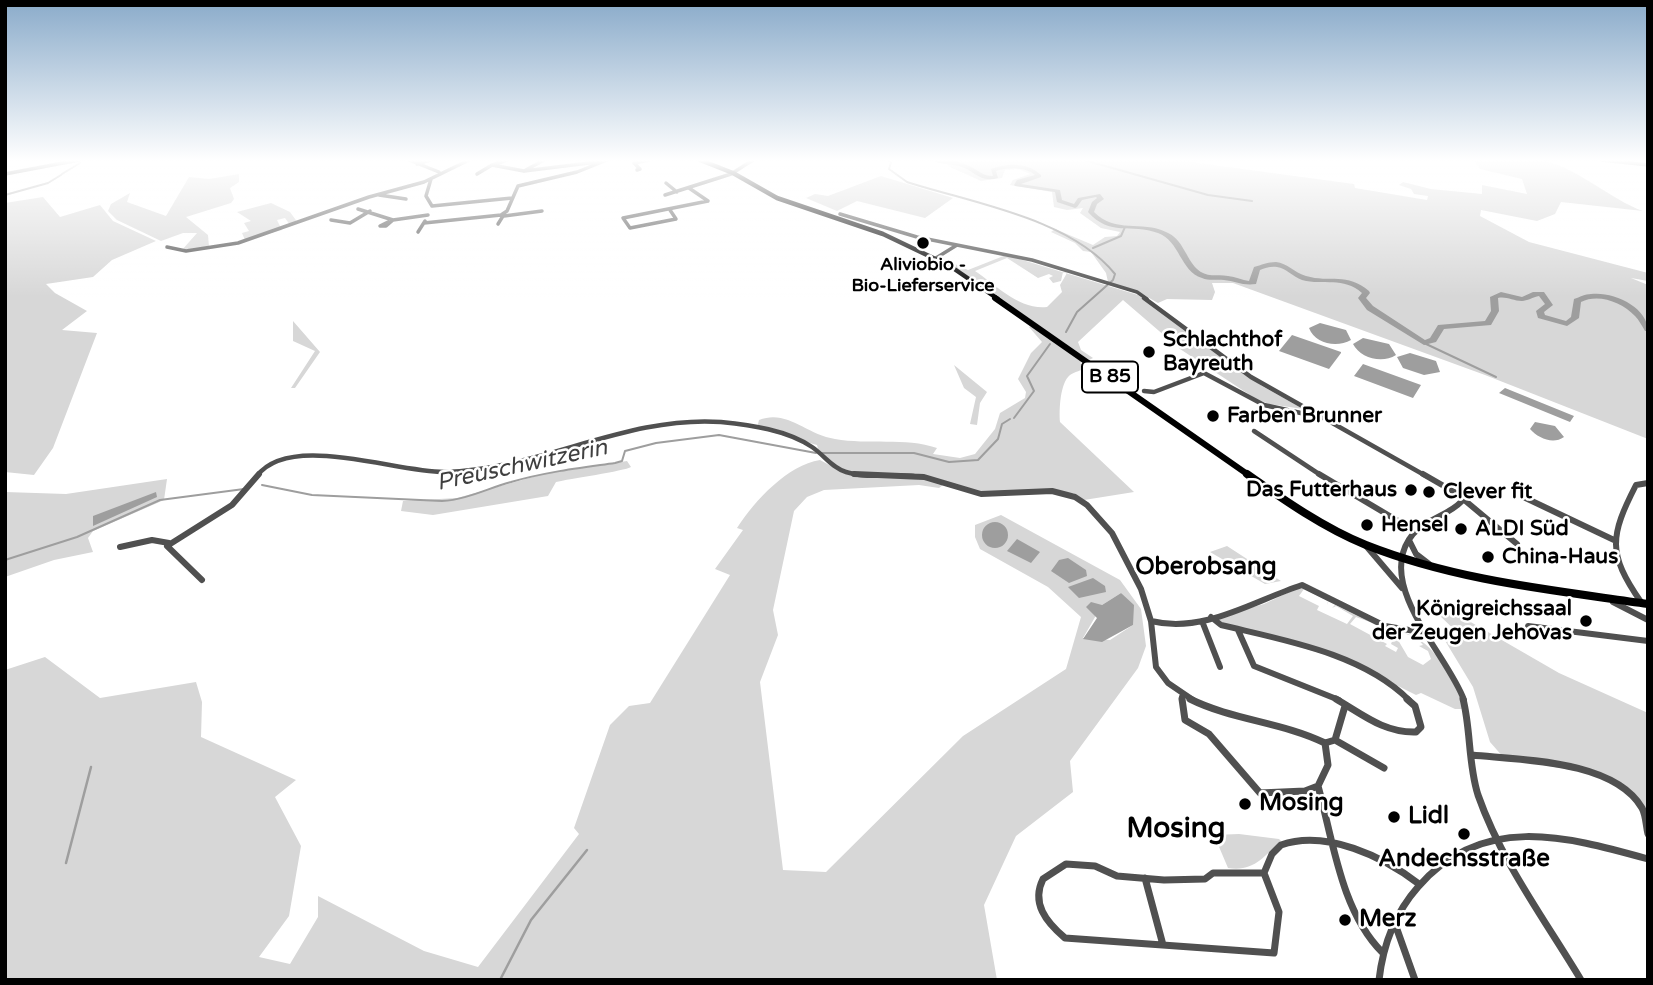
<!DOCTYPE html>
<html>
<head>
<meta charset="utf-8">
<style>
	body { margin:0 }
	#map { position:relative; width:1653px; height:985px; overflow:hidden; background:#fff; font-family:"Varela Round",sans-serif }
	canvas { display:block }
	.frame { position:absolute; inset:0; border:7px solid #000; pointer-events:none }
</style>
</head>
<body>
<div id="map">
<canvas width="1653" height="985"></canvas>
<div class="frame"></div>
</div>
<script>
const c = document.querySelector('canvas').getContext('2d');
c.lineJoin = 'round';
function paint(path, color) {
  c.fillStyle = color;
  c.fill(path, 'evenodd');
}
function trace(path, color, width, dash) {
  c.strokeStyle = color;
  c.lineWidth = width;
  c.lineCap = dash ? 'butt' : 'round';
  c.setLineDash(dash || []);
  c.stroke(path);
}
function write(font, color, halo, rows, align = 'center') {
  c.font = font + ' "Varela Round",sans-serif';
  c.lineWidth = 5;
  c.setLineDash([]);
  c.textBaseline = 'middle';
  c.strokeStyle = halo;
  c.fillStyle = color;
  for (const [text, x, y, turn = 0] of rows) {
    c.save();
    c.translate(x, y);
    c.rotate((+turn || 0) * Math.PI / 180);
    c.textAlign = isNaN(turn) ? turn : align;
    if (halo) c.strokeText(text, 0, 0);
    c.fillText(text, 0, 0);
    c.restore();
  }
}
const green = new Path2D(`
	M951 160H1176L1354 184 1355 188 1427 200 1428 196 1414 194 1411 189 1399 185 1403 182 1431 189 1482 194V185L1527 194 1522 179 1480 169 1474 160C1495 160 1519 156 1540 160 1574 165 1611 200 1643 211L1561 202 1555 214 1537 221 1481 210 1480 216 1529 242 1648 273V281L1631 278 1648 285V439L1485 375 1233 283H1212L1215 292 1212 300 1167 299 1158 303 1137 291 1108 282 1106 273 1091 252 1083 251 1075 243 1051 232 1055 229 1093 245 1105 237 1117 236 1120 232 1101 228 1080 213 1083 208 1067 210 1054 207 1052 192 1010 185 1013 180 1030 174 1019 169 1005 170 1002 178 981 181 948 166 954 163Z
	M239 174V182L230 188 234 199 231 203 186 217 208 235 209 247 182 250 197 233H183L161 241 117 220 108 211 111 204 130 193 127 202 166 216 189 177 209 179Z
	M881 176 953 198 925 218 857 201 837 211 806 198 815 194 828 196Z
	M43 197 60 217 100 205 113 221 156 241 112 260 93 277 46 284 55 293 87 311 62 330 97 333 53 448 34 475 5 472V203Z
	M271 203 290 212 298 223 290 225 285 218 277 220 282 230 245 240 242 233 249 231 244 223 251 221 237 212Z
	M1006 255 1138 295 1262 386 1303 409 1269 404 1256 399 1180 349 1123 300 1078 342 1081 350 1093 358 1089 360 942 258 968 270ZM1007 258 1038 278 1049 274 1053 276 1049 278 1053 283 1061 281 1063 272 1067 273 1060 285 1062 292 1047 307C1019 310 996 285 975 271Z
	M293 321 320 352 295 388H291L315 351 293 341Z
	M1033 325 1084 361 1080 363 1087 368C1082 370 1074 372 1070 375 1060 383 1059 410 1060 422L1134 492 1084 500 1073 493C1043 492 1010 496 981 493 960 490 940 478 919 474 892 470 825 483 817 445L757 428 759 420C787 409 805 434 835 439 868 445 905 437 937 448L933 454 960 458 975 454 995 429 1000 413 1025 398 1026 392 1018 379 1031 353 1042 342 1029 327Z
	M954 365 987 392 980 403 977 425 970 424 976 397 964 388Z
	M820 460 846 474 917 477 943 485 939 488 919 485 824 490 807 497 794 511 773 610 778 635 760 682 783 870 826 872 963 736 1066 669 1081 617 1048 587 980 549 975 537V525L1001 515 1120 580 1141 609 1146 646 1138 668 1070 761 1073 792 1016 836 984 905 997 980H5V670L45 657 100 698 196 682 202 702 201 737 296 780 275 797 301 846 289 916 259 957 290 964 318 917V896L424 951 478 967 579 834 574 828 610 725 629 706 650 703 730 575 715 569 743 530 737 528C755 500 788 465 820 460ZM1121 593 1133 625 1110 640 1083 638 1102 605Z
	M627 461 631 467C625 471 568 479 556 482L548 496 433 515 401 511 403 501 457 498 544 474Z
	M167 479 164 500 93 531 88 538 93 552 54 560 5 577V492L66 494Z
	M1227 546 1281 581 1265 584 1210 552Z
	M1300 587 1329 600 1327 605 1328 601 1304 589 1299 596 1319 606 1317 610 1347 624 1353 616 1336 606 1332 608 1335 605 1370 622 1356 617 1350 624 1387 644 1385 646 1396 652 1398 648 1391 644 1393 639 1398 640 1408 657 1423 665 1431 659 1428 651 1419 646 1423 645 1418 639 1404 633C1437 641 1451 681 1467 709H1455L1421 693 1416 695 1350 662 1222 624 1216 617 1264 604Z
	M1455 613 1559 673 1648 713V834L1643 808 1633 795 1593 774 1504 758 1490 742 1473 687 1444 639 1462 637 1439 615Z
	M1239 834 1279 839 1281 841C1263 857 1254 872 1228 868L1214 835Z`);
const water = new Path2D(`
	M1320 323 1346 330 1351 340C1337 348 1315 344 1309 328Z
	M1292 335 1341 352V353L1329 369 1279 351Z
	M1363 338 1389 344 1396 355C1382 364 1360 358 1353 344Z
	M1410 353 1436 361 1440 372 1424 375 1403 368 1397 357Z
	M1363 364 1421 385 1413 398 1354 376Z
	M1505 388 1574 416 1570 422 1499 393Z
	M1535 422 1555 426 1564 437C1553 445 1538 438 1530 429Z
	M156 492 157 497 93 526V516Z
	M982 535a13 13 0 1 1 26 0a13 13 0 1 1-26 0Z
	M1017 539 1040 552 1031 563 1007 551Z
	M1068 558 1086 570 1087 576 1069 583 1051 571 1059 560Z
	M1093 578 1105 586 1106 592 1079 598 1068 587Z
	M1121 593 1134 605 1133 625 1102 642 1083 639 1097 618 1086 607 1091 602 1102 605Z`);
const streamFar1 = new Path2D(`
	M888 160 891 162 889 169 907 182C972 203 1070 218 1115 274L1113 280 1077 312 1066 332
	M1084 160 1208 195 1252 201
	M62 174 80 163
	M5 195 48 183 61 175
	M1093 248 1121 236 1125 227
	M1424 343 1496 377
	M1014 418 1034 391 1027 376 1050 344
	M822 453H914L949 462 978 460 998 439 1002 424 1010 419
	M262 485 312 495 442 501C466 500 488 488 511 482 545 472 580 468 615 463L622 461 625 451 656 443 719 435 816 453
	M5 560 77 537 160 500 244 489`);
const stream = new Path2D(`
	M66 863 91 767
	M500 980 531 920 587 850`);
const river = new Path2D(`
	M930 160C943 159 959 160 971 167 979 171 983 176 993 176L991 169C1008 163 1027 162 1041 175V177L1021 184 1060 190 1062 200 1074 204 1078 198 1100 194 1104 199 1097 204 1094 212C1116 234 1141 220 1166 232 1183 239 1185 257 1197 269 1206 278 1217 274 1228 276 1236 277 1242 280 1249 281L1254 267C1261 265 1268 262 1276 262 1287 263 1295 273 1306 276 1330 283 1347 272 1369 291L1370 293 1366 298 1373 306 1425 340 1430 338 1438 325 1485 321 1491 311 1490 297 1501 292 1522 297 1533 292H1544L1553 305 1544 312 1545 315 1566 321 1571 317 1574 299C1580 297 1585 294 1591 294 1613 291 1648 307 1648 331H1645C1642 326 1639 320 1635 316 1622 302 1598 293 1581 302L1579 318 1567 326 1538 318 1536 311 1545 304 1539 296C1533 297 1527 301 1522 301 1513 301 1506 296 1498 298L1499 311 1491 325 1444 329 1436 342 1424 345 1367 310 1358 298 1362 293C1343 276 1324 286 1302 280 1293 277 1286 268 1277 267 1271 266 1265 268 1260 270L1256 284C1243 286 1235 281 1224 280 1216 279 1209 281 1202 278 1180 271 1180 241 1158 233 1131 223 1110 237 1088 212L1092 202 1097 198 1096 197 1082 200 1077 207 1075 208 1057 202 1055 192 1015 186 1014 185 1017 180 1035 175C1025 167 1008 167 996 171L998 178C979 183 976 171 959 166 950 164 939 164 930 160Z`);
const minorFar3 = new Path2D(`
	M409 160 439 172
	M507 160 492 165 524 171 544 160
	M1602 160 1648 165
	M417 164 430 160
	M637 170 640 169 634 163 649 160
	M524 171 597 162
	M5 174 79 160
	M477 174 492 165
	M431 179 426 196 432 206
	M666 183 677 192
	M689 188 708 201
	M379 195 406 199
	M665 195 731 174 753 160
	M432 206 512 198
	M358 209 393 220 428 215
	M670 210 676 219 630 228 623 218 708 201
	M840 214 917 237 1032 260 1137 292 1147 299
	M504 216 542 211
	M331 220 350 223 370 211
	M388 222 380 226H386L393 220
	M424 223 501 215 507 211 518 186 577 172 607 160
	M498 224 503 216
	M418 232 425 221
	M167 247 186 251 238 243 369 197 424 182 469 160
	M936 258 957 245`);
const minorFar2 = new Path2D(`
	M1144 298 1251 377 1426 476
	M1144 391 1154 392 1204 373 1264 405 1310 415
	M1254 431 1322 476
	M257 476C290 432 397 473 445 472 539 470 627 415 721 422 751 425 787 430 812 447 824 455 832 468 846 472 868 479 892 474 914 476`);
const minorFar1 = new Path2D(`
	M854 474 924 477 981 494 1052 491 1075 497 1087 505 1112 533 1141 589 1151 621 1156 667 1168 683 1193 700
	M1319 474 1415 531
	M1423 474 1456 493 1517 544
	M1515 493 1614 540
	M1462 501C1448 516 1426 519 1413 534 1372 583 1448 655 1464 700
	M1409 540 1416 554 1429 564
	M120 547 152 540 169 543
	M1367 547 1402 588
	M202 580 167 546 232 505 259 474
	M1613 602 1648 620
	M1641 602C1607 553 1610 536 1636 485L1648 483
	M1211 617 1221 625C1283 640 1362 653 1409 700
	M1151 621C1204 634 1253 601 1302 585L1385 626 1427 633
	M1202 621 1220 667
	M1528 626 1648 641
	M1238 630 1254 666 1339 700
	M1182 697V700`);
const minor = new Path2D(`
	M1182 699 1185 720 1209 734 1260 793 1305 791 1318 786 1328 765 1325 743C1282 722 1232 720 1190 699
	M1336 699C1362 714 1384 733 1416 732L1421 727 1415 706 1407 699
	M1463 699C1471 730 1468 764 1478 795 1501 861 1545 920 1581 980
	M1335 740 1345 706
	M1325 743 1335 740 1384 768
	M1472 755C1521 760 1614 760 1642 808 1646 815 1646 826 1648 834
	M1318 786C1333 840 1341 911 1382 952
	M1066 864 1095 866 1117 876 1164 880 1205 879 1213 873H1264L1279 912 1274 953 1065 938C1046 922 1031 903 1043 879Z
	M1264 873 1272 854 1281 845C1326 829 1384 857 1419 884
	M1145 878 1163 945
	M1394 921 1415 980
	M1379 980C1383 945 1395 913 1418 887 1482 813 1565 836 1648 859`);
const majorFar2 = new Path2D(`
	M700 160 733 173 777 198 883 234 950 266 998 299`);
const majorFar1 = new Path2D(`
	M995 298 1250 476`);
const major = new Path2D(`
	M1247 474C1284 500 1324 528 1366 545 1457 581 1553 590 1648 604`);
const markers = [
	[923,243,7,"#000"],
	[1149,352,7,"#000"],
	[1213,416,7,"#000"],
	[1411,490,7,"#000"],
	[1429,492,7,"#000"],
	[1367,525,7,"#000"],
	[1461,529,7,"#000"],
	[1488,557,7,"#000"],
	[1586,621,7,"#000"],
	[1245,804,7,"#000"],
	[1394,817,7,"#000"],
	[1464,834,7,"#000"],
	[1345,920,7,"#000"]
];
const farPoinames = [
	["Aliviobio -",923,265],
	["Bio-Lieferservice",923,286]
];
const shields = [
	[1110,377,56]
];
const shieldNames = [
	["B 85",1110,377]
];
const poiNames = [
	["Schlachthof",1163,340],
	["Bayreuth",1163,364],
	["Farben Brunner",1227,416],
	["Das Futterhaus",1397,490,"right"],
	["Clever fit",1443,492],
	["Hensel",1381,525],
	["ALDI Süd",1475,529],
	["China-Haus",1502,557],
	["Königreichssaal",1572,609,"right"],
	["der Zeugen Jehovas",1572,633,"right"]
];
const waterNames = [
	["Preuschwitzerin",522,466,-12]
];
const quarterNames = [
	["Oberobsang",1206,568]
];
const nearPoinames = [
	["Mosing",1259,804],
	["Lidl",1408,817],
	["Andechsstraße",1464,860,"center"],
	["Merz",1359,920]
];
const nearNeighbourhoodnames = [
	["Mosing",1176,830]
];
paint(green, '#d7d7d7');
paint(water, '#9e9e9e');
trace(streamFar1, '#9e9e9e', 2);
trace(stream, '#9e9e9e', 2.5);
paint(river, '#9e9e9e');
trace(minorFar3, '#505050', 3.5);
trace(minorFar2, '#505050', 4.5);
trace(minorFar1, '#505050', 6);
trace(minor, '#505050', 7);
trace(majorFar2, '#000', 4.5);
trace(majorFar1, '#000', 6);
trace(major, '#000', 8);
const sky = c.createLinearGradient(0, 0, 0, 297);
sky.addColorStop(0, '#8aabca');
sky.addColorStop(0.54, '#fff');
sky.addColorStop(1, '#ffffff00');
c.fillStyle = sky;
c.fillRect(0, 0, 1653, 297);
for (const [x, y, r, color] of markers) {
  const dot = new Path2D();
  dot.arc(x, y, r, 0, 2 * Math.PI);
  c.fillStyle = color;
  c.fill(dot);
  trace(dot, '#fff', 2.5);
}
write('bold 18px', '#000', '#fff', farPoinames);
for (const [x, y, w] of shields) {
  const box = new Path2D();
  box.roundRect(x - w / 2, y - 15.5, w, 31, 5);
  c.fillStyle = '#fff';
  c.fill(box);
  trace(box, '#000', 2);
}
write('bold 19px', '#000', null, shieldNames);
write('bold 21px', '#000', '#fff', poiNames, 'left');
write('italic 23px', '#3f3f3f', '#fff', waterNames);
write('bold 24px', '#000', '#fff', quarterNames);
write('bold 24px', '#000', '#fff', nearPoinames, 'left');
write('bold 28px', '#000', '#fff', nearNeighbourhoodnames);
</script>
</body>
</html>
